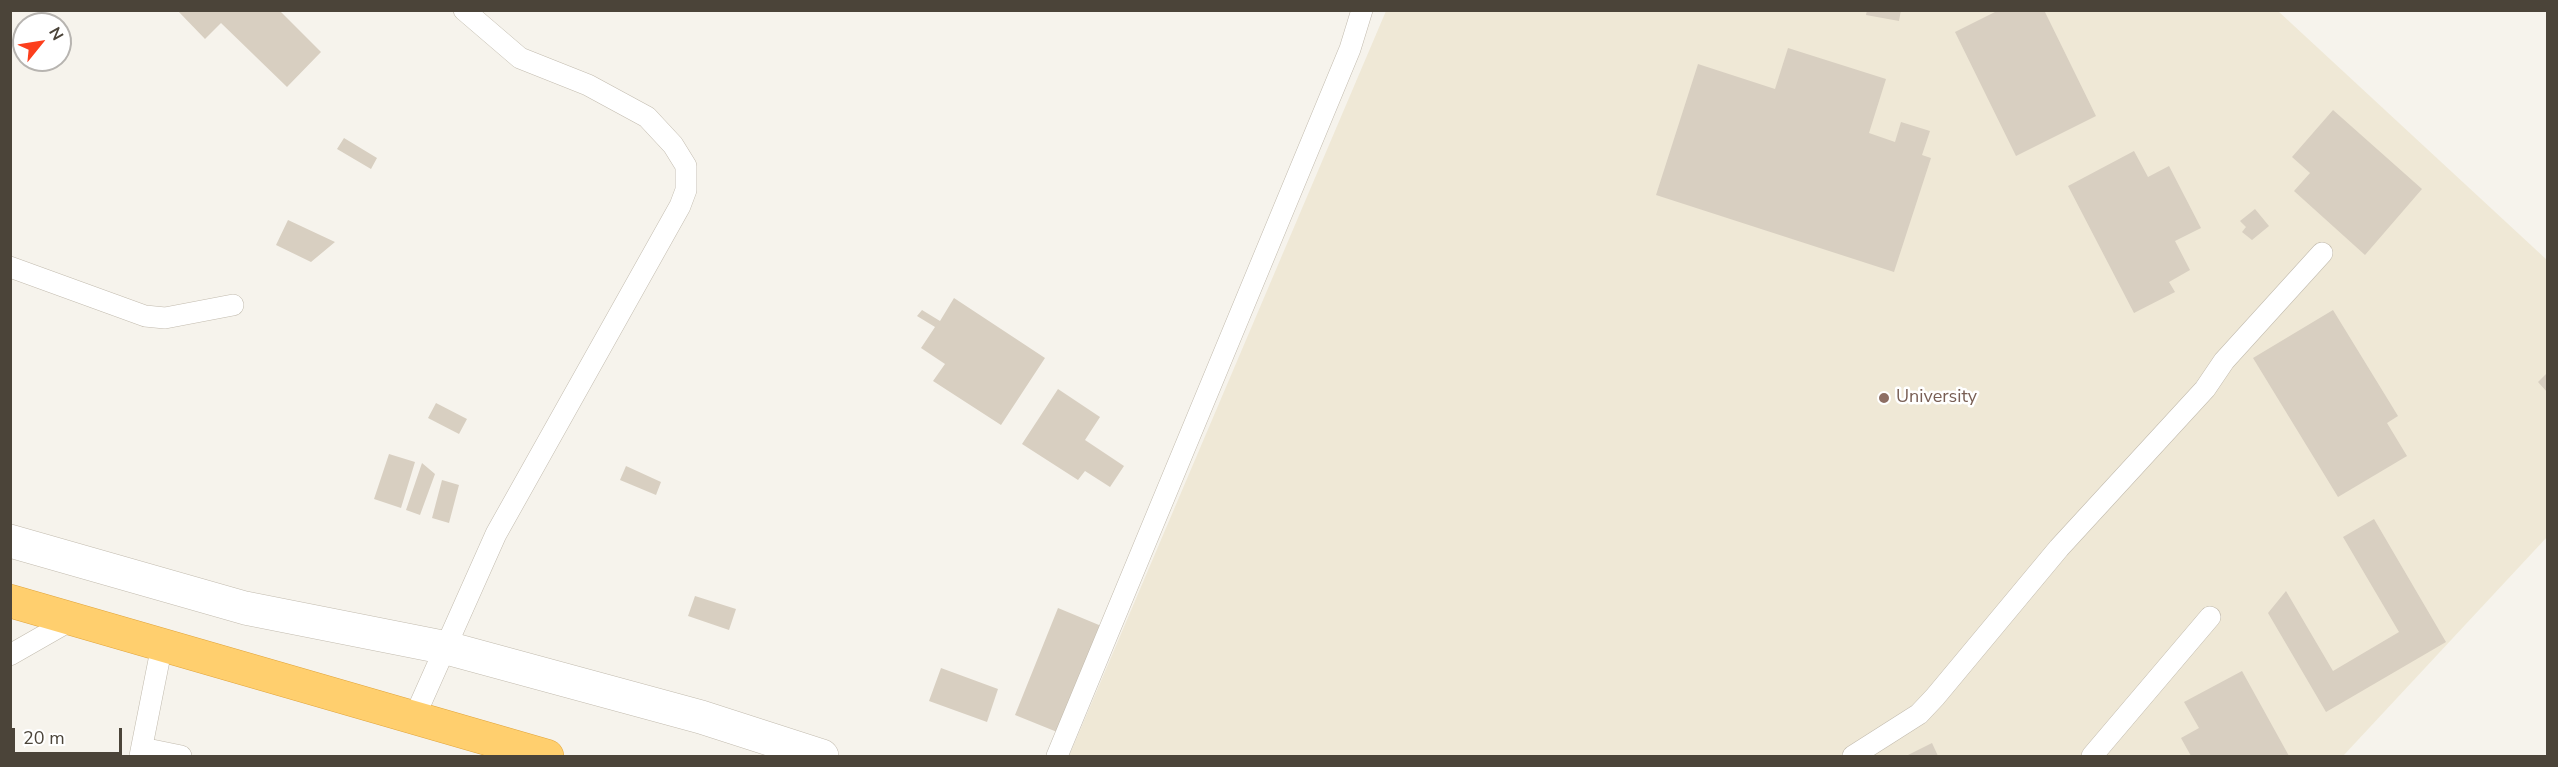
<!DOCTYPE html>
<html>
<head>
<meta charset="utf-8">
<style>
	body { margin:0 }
	#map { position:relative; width:2558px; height:767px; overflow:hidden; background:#f6f3ec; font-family:"Nunito Sans",sans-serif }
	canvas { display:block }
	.frame { position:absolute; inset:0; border:12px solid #4b4439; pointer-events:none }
	.north { position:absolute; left:12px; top:12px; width:60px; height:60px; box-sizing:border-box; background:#fff; border:2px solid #b7b4b0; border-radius:50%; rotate:60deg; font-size:16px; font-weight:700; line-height:24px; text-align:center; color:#4b4439 }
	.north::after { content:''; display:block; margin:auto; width:21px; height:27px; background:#fc3f1d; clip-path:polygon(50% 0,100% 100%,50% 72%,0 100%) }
	.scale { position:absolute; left:12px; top:728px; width:110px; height:27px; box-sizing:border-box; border:3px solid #4b4439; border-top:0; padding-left:8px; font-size:18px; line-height:21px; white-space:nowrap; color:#4b4439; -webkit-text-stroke:4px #fff; paint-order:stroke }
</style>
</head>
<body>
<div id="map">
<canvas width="2558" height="767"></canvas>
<div class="frame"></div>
<div class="north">N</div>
<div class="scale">20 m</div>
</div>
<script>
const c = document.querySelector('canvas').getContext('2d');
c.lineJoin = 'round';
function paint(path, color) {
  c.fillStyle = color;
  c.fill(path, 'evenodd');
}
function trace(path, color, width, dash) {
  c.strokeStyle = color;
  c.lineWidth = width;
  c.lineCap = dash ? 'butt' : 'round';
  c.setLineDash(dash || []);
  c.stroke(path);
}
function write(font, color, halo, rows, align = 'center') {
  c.font = font + ' "Nunito Sans",sans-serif';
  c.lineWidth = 5;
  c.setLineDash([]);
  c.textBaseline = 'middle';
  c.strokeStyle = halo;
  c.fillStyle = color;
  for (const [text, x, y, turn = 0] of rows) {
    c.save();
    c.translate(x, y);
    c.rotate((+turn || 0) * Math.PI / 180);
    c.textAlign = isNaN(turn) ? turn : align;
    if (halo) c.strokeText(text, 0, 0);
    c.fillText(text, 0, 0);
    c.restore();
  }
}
const education = new Path2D(`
	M1386 11H2278L2547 260V537L2343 756H1069Z`);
const building = new Path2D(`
	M177 10H279L321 52 287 87 221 23 205 39Z
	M1867 10H1901L1899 21 1866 15Z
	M1999 10H2044L2096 116 2016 156 1955 32Z
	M1788 48 1886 79 1869 133 1895 142 1901 122 1930 131 1922 155 1931 158 1894 272 1656 195 1698 64 1775 89Z
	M2333 110 2422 189 2365 255 2294 191 2310 173 2292 157Z
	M344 138 377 158 371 169 337 149Z
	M2134 151 2148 177 2169 166 2201 228 2175 241 2190 270 2169 282 2175 292 2134 313 2068 186Z
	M2255 209 2269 226 2252 240 2242 232 2246 227 2240 221Z
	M288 220 335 242 311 262 276 245Z
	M954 298 1045 358 1001 425 933 381 945 364 921 348 935 327 917 316 922 310 940 321Z
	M2333 310 2398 416 2387 423 2407 456 2338 497 2253 358Z
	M2548 372V393L2538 382Z
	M1058 389 1100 417 1085 440 1124 466 1110 487 1085 471 1078 480 1022 444Z
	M436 403 467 419 459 434 428 418Z
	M389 454 415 462 401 508 374 499Z
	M422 463 435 474 420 515 406 510Z
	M626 466 661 482 656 495 620 480Z
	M442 480 459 485 449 523 432 518Z
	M2374 519 2446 642 2326 712 2268 613 2286 591 2333 671 2399 632 2343 537Z
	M695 596 736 609 729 630 688 616Z
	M1058 608 1111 630 1067 736 1015 715Z
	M941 668 998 689 987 722 929 701Z
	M2242 671 2289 756H2191L2181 738 2199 728 2184 702Z
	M1932 743 1938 756H1906Z`);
const lane = new Path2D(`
	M10 267 145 316 165 318 233 305
	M10 655 73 619
	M414 718 496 534 680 206 686 190V166L673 145 647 117 588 85 520 58 464 10
	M142 748 181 756
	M140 756 162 645
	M1057 756 1350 49 1362 10
	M1853 756 1919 714 1935 697 2059 548 2205 389 2224 361 2322 253
	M2092 756 2210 617`);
const street = new Path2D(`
	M10 541 245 608 447 648 701 717 822 756`);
const highway = new Path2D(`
	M10 601 547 756`);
const markers = [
	[1884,398,6,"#8d6e63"]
];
const educationNames = [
	["University",1896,398]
];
paint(education, '#efe8d6');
paint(building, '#d8cfc1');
trace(lane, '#c2bbae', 22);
trace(street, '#c2bbae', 34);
trace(highway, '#e0a43c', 34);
trace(lane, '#fff', 21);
trace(street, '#fff', 33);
trace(highway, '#ffcf6e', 33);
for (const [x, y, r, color] of markers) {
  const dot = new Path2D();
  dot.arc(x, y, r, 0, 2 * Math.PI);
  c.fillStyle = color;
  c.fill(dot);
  trace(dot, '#fff', 2);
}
write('18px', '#785e54', '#fff', educationNames, 'left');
</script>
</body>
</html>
